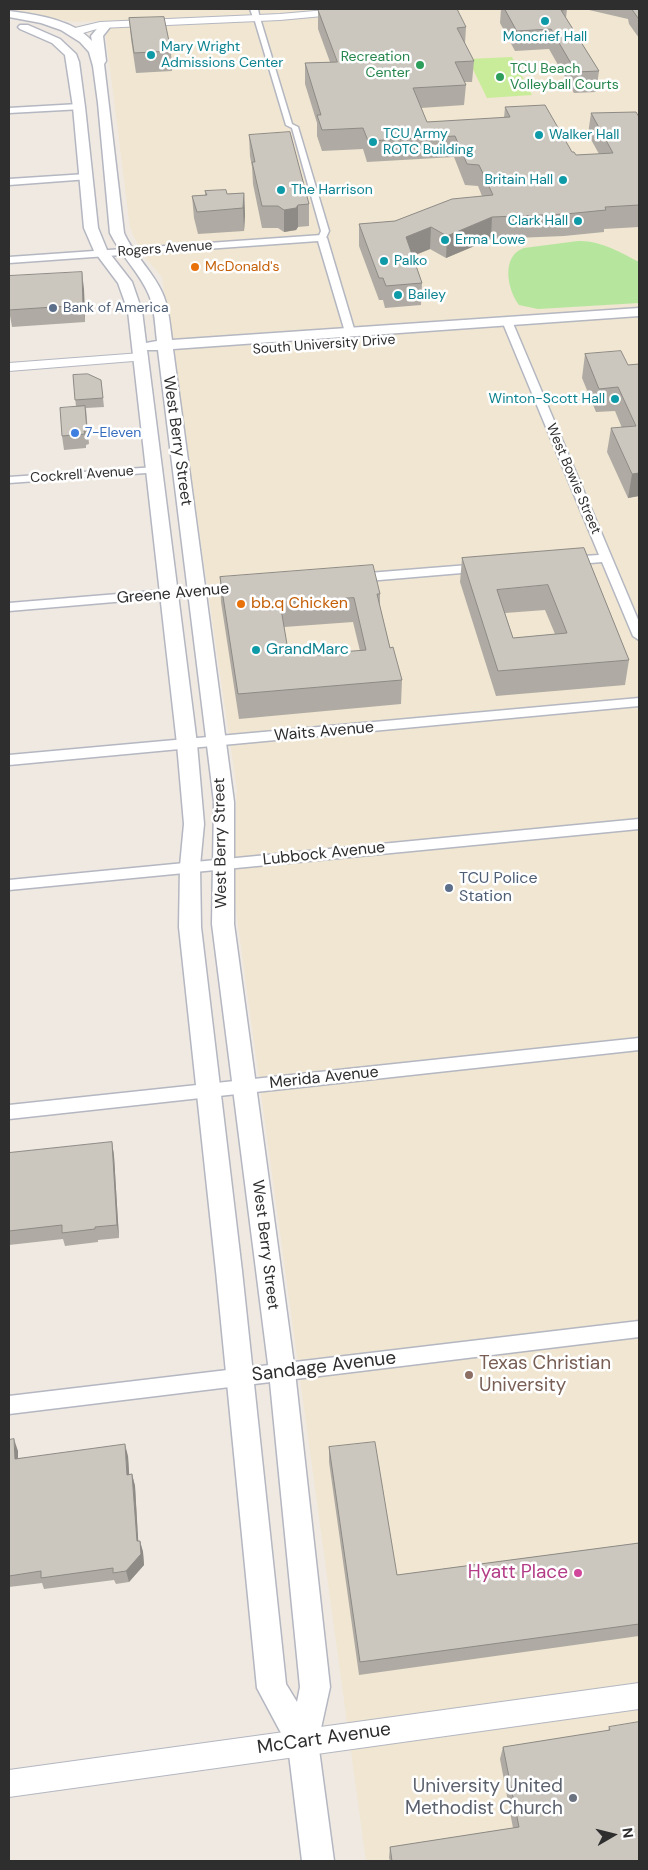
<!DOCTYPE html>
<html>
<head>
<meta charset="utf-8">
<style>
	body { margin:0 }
	#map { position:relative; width:648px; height:1870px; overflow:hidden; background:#efe9e1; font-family:"DM Sans",sans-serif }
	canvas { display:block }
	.frame { position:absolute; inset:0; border:10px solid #2e2e2e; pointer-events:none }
	.north { position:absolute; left:588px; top:1810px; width:50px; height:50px; -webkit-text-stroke:4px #fff; paint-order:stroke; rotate:82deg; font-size:14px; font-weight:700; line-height:20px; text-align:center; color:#2e2e2e }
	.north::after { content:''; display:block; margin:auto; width:18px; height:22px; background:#2e2e2e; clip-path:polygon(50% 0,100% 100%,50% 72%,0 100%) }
</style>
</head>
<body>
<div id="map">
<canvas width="648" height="1870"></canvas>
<div class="frame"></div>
<div class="north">N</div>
</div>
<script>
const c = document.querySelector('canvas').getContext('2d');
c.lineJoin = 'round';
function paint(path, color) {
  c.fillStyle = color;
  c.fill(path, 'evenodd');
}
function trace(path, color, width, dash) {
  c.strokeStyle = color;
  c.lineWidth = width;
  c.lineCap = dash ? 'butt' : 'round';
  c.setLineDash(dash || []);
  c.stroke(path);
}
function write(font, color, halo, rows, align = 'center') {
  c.font = font + ' "DM Sans",sans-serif';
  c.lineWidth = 5;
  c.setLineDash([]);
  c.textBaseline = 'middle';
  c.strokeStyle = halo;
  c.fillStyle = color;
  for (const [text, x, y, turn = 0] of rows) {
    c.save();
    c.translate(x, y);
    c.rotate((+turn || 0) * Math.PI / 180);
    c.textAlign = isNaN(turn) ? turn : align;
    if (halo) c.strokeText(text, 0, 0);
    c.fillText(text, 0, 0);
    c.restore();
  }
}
const education = new Path2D(`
	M9 9H639V1861H366L233 888 237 789 162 277 143 255 130 228 104 21 74 22 9 11Z`);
const green = new Path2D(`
	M578 241C600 240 620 252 639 262V303L538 309 519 305C507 289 501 256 524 248Z`);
const pitch = new Path2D(`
	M512 57 532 95 487 98 468 59Z`);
const pedestrian = new Path2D(`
	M257 16 260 18 292 124 298 127 329 231 325 240 318 238 321 231 292 128 286 125 254 18Z`);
const minor = new Path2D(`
	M250 9H258L260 20H254Z
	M79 104 82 105V109L9 113V108Z
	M86 174 90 177 89 179 9 185V179Z
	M322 235 327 238 355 332 354 334 350 335 345 332 318 241 9 263V257Z
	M507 318 512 321 639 622V640L633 636 602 562 568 565 562 561 568 557 599 555 502 321Z
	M156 467 160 468 162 470 160 472 9 483V477Z
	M481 564 487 568 485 571 356 582 350 578 356 574Z
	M239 584 245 588 243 591 9 611V603Z
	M639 698V706L9 765V755Z
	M639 819V829L9 890V880Z
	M639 1038V1050L9 1119V1105Z
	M639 1321V1337L9 1414V1396Z`);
const tertiary = new Path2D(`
	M338 9H371L366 12 280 20 100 28 73 36 68 33 75 28 100 22 280 14Z
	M141 353 146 354 148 357 146 360 9 371V363Z
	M639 1683V1709L9 1797V1770Z`);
const secondary = new Path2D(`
	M9 11C37 15 72 19 92 41L91 36 100 25 104 24 110 27 103 36 106 61 104 64 124 233C134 256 155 273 164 297 169 310 170 326 172 340L639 308V316L173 349 234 802V924L295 1372 330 1687 318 1742 334 1861H302L288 1746 257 1688 216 1271 179 927 180 866 184 824 177 744 128 311 118 283 94 251 84 228 73 107 65 55 52 43 20 29 18 27 20 25H28L60 39 76 54 79 62 85 107 98 228 107 250 132 282 142 311 146 343 157 341C155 326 155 309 149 295 140 273 121 256 110 233L98 103 93 66 89 52 80 42 61 30 41 23 9 17ZM147 350H158L214 802 212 924 269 1372 300 1687 297 1702 286 1684 242 1271 201 927 200 866 204 824 197 744Z`);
const wall = new Path2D(`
	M318 9 466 27 465 44 474 61 472 82H464L466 85 464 105 421 108 427 122 504 118 505 107 576 155 599 154 588 134 591 113 639 117V227L604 229V232L564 236 491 239 446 258 430 249 413 256 422 283 421 305 385 308 383 300H379L359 246V224L395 221 482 196 478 186 465 185 454 157 367 162 363 149 322 151 317 136V123L305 84V63L330 62 318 29Z
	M501 9H567L566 18 599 71 596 92 574 93 549 49 515 51 500 23Z
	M589 9H639V38L629 24 628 19 589 10Z
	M129 18 171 51 172 71 136 73 131 39Z
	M249 135 309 204V226L298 227 296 230 284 232 278 228H262L253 184 252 167 250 156Z
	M205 191 227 194 244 193 245 215 244 231 198 234 194 218 192 196 205 195Z
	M84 289 85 322 12 327 9 310Z
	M585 354 628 365 639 364V496L628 498 607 452 611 428H622L615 411 596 412 582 378Z
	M73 375 101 380 104 407 86 408 89 444 86 445V448L64 450 62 436 76 407Z
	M584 548 629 660 625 685 496 696 460 582 462 558ZM545 610 555 634 513 638 505 613Z
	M220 577 380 594V607L390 648 402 680 401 704 239 719 221 602ZM353 622 360 651 289 656 284 627Z
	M112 1142 114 1156 119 1238 98 1240V1242L65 1246 63 1239 9 1245V1153Z
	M9 1440 18 1451V1458L128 1456 129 1475 132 1474 135 1486 138 1541H140L143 1552 144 1565 129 1582 116 1584 114 1580 44 1589 42 1583 9 1587Z
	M329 1447 397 1575 639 1543V1636L359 1675 329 1462Z
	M609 1727 639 1861H390L389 1858 390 1847 513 1828 500 1759 503 1747 608 1731Z`);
const shadedWall = new Path2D(`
	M244 193 245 215 244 231 243 208Z
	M298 205V227L296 230 284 232V210Z
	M492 217 491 239 446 258 447 236Z
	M431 227 430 249 405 259 406 237Z
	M82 272 84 289 85 322 83 305Z
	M639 473V496L628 498 632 474Z
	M112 1142 114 1156 119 1238 117 1225Z
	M14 1439 18 1451V1471L15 1459Z
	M125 1444 128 1456 130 1487 127 1475Z
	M132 1474 135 1486 139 1553 137 1541Z
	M140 1541 143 1552 144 1565 129 1582 126 1571Z`);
const building = new Path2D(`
	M318 9H457L466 27 457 28 474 61 455 62 466 85 413 88 427 122 510 117 505 107 545 105 572 152H574L576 155 613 153 591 113 636 112 639 117V155H638L639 156V205L605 207 606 210 566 214 492 217 447 236 431 227 406 237 422 283 386 286 383 278H379L359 224 395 221 452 199 493 195 479 165 467 164 455 136 368 141 363 128 322 130 317 115H321L305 63 337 62Z
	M505 9H563L564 10H561L599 71 576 72 551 29 517 31Z
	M632 9H639V19Z
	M164 17 171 51 134 53 129 18Z
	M290 132 309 204 298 205 296 208 284 210 278 206H262L252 162H255L249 135Z
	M226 190 227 194 244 193 243 208 197 212 192 196 207 195 205 191Z
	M82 272 83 305 9 310V276Z
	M621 351 628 365 639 364V473L632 474 611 428 636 426 618 387 599 389 585 354Z
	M88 374 101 380 103 398 75 400 73 375Z
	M85 406 87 431H84L85 434 62 436 60 408Z
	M584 548 629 660 498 671 462 558ZM548 585 567 633 513 638 497 590Z
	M373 565 380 594H377L390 648 393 647 402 680 238 694 220 577ZM354 598 366 650 289 656 280 603Z
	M112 1142 117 1225 95 1227V1229L62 1233V1225L9 1231V1153Z
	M14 1439 15 1459 125 1444 127 1475 132 1474 137 1541H140L141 1554 126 1571 113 1573V1568L41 1578V1571L9 1576V1440Z
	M375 1442 397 1575 639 1543V1624L360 1662 329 1447Z
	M639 1722V1861H392L390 1847 519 1827 503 1747 610 1730 609 1727Z`);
const markers = [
	[545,21,5,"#0f9aa8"],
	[151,55,5,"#0f9aa8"],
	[420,65,5,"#2e9e5b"],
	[500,77,5,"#2e9e5b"],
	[539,135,5,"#0f9aa8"],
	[373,142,5,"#0f9aa8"],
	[563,180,5,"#0f9aa8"],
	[281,190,5,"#0f9aa8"],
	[578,221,5,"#0f9aa8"],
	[445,240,5,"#0f9aa8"],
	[384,261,5,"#0f9aa8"],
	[195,267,5,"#e8710a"],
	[398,295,5,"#0f9aa8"],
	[53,308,5,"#5c6f8a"],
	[615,399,5,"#0f9aa8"],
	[75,433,5,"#3f7fe0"],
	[241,604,5,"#e8710a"],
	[256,650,5,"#0f9aa8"],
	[449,888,5,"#5c6f8a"],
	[469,1375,5,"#8d6e63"],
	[578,1573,5,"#d1479c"],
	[573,1798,5,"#6b7280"]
];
const farCulturenames = [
	["Moncrief Hall",545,37,"center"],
	["Mary Wright",161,47],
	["Admissions Center",161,63],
	["TCU Army",383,134],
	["ROTC Building",383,150],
	["Walker Hall",549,135],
	["Britain Hall",553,180,"right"],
	["The Harrison",291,190],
	["Clark Hall",568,221,"right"],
	["Erma Lowe",455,240],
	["Palko",394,261],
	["Bailey",408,295],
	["Winton-Scott Hall",605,399,"right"]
];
const farLeisurenames = [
	["Recreation",410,57],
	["Center",410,73],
	["TCU Beach",510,69,"left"],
	["Volleyball Courts",510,85,"left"]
];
const farStreetnames = [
	["Rogers Avenue",165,249,-4],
	["South University Drive",324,345,-4],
	["Cockrell Avenue",82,475,-4],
	["West Bowie Street",573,479,67]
];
const farFoodnames = [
	["McDonald's",205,267]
];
const farServicenames = [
	["Bank of America",63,308]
];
const farShopnames = [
	["7-Eleven",85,433]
];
const streetNames = [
	["West Berry Street",177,441,82],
	["Greene Avenue",173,594,-5],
	["Waits Avenue",324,732,-5],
	["West Berry Street",221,843,-91],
	["Lubbock Avenue",324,854,-6],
	["Merida Avenue",324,1078,-6],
	["West Berry Street",265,1245,83]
];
const foodNames = [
	["bb.q Chicken",251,604]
];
const cultureNames = [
	["GrandMarc",266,650]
];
const serviceNames = [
	["TCU Police",459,879],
	["Station",459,897]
];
const nearEducationnames = [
	["Texas Christian",479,1364],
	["University",479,1386]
];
const nearStreetnames = [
	["Sandage Avenue",324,1367,-7],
	["McCart Avenue",324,1739,-8]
];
const nearHotelnames = [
	["Hyatt Place",568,1573]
];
const nearWorshipnames = [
	["University United",563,1787],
	["Methodist Church",563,1809]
];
paint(education, '#f0e6d1');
paint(green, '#b6e59e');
paint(pitch, '#c9ec9a');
trace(pedestrian, '#b4b7c1', 3);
trace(minor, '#b4b7c1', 3);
trace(tertiary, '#b4b7c1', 2);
trace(secondary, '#b4b7c1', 3);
paint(pedestrian, '#fff');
paint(minor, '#fff');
paint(tertiary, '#fff');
paint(secondary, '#fff');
paint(wall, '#afaba4');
paint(shadedWall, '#8e8b86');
paint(building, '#cbc7bf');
trace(building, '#8e8b86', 1);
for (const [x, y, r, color] of markers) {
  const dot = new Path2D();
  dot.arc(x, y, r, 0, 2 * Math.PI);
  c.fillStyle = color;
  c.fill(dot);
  trace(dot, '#fff', 2);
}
write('14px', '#0d838f', '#fff', farCulturenames, 'left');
write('14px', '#27864d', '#fff', farLeisurenames, 'right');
write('14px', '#2e2e2e', '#fff', farStreetnames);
write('14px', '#c56008', '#fff', farFoodnames, 'left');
write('14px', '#4e5e75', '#fff', farServicenames, 'left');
write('14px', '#366cbe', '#fff', farShopnames, 'left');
write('16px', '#2e2e2e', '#fff', streetNames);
write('16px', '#c56008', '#fff', foodNames, 'left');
write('16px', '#0d838f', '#fff', cultureNames, 'left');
write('16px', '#4e5e75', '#fff', serviceNames, 'left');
write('19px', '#785e54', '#fff', nearEducationnames, 'left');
write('19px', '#2e2e2e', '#fff', nearStreetnames);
write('19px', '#b23c85', '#fff', nearHotelnames, 'right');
write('19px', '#5b616d', '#fff', nearWorshipnames, 'right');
</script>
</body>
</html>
